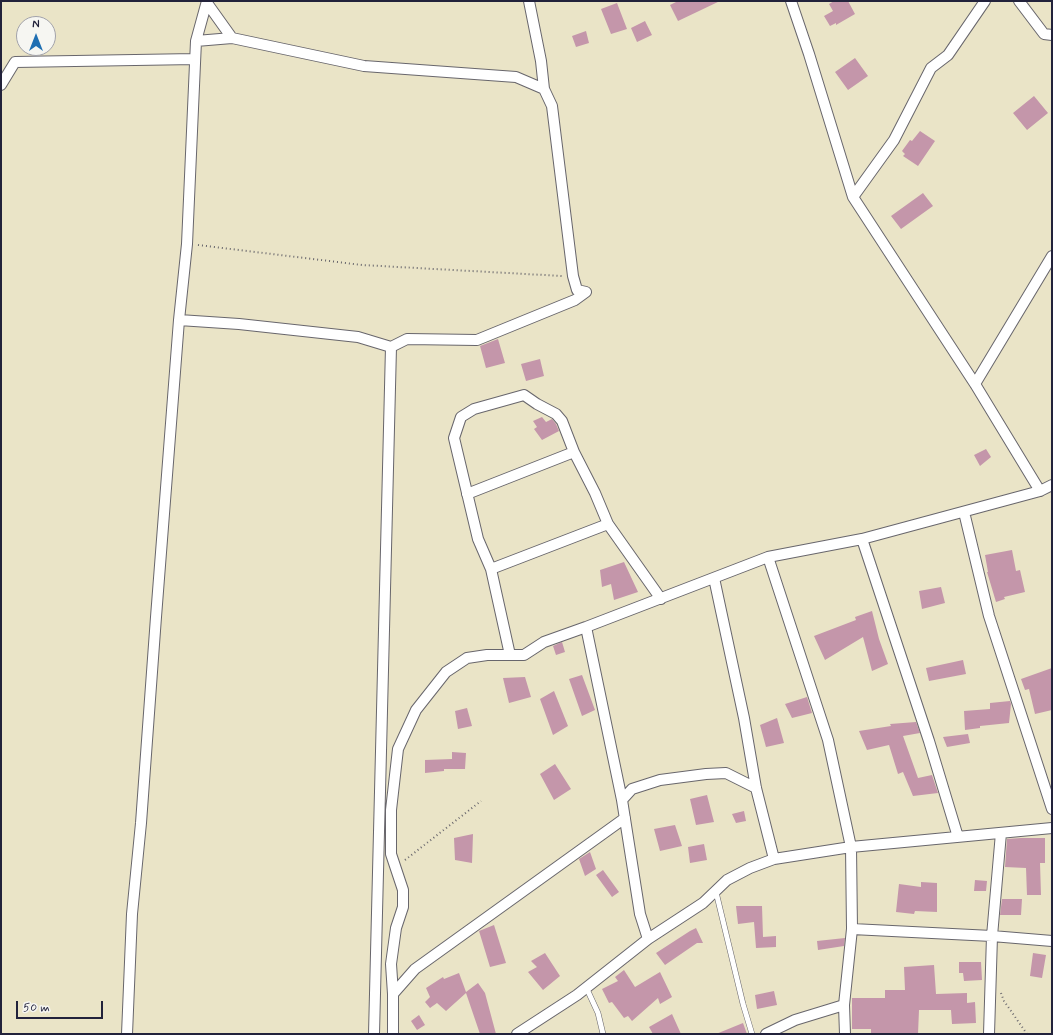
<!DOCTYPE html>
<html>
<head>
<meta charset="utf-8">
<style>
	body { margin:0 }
	#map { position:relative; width:1053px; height:1035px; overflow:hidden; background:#eae4c7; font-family:Mynerve,sans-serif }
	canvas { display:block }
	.frame { position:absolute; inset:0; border:2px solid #22223b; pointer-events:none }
	.north { position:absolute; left:16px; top:16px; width:40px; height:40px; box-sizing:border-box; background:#f6f6f2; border:1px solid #a1a1a9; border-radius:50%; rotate:0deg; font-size:11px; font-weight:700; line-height:16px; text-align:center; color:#22223b }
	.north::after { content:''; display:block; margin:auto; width:14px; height:18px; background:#1f6fb2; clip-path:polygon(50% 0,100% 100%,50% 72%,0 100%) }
	.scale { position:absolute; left:16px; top:1001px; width:87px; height:18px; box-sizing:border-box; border:2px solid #22223b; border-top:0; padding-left:5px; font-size:12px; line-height:14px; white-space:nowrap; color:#22223b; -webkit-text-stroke:3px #f6f6f2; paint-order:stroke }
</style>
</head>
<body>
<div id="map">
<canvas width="1053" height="1035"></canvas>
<div class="frame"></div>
<div class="north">N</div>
<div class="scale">50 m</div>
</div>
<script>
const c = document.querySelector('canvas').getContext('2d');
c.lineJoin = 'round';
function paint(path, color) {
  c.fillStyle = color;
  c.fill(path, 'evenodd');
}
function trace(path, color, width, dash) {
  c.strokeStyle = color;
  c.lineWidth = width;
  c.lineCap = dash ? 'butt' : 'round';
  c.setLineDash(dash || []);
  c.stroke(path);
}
const building = new Path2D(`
	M678 1H720L678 21 670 5Z
	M834 1H848L855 14 836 25V23L830 26 824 16 833 11 829 4Z
	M617 3 627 29 611 34 601 9Z
	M645 21 652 35 637 42 631 28Z
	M586 31 589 43 576 47 572 36Z
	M855 58 868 76 848 90 835 72Z
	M1034 96 1048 113 1027 130 1013 113Z
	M920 131 935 141 918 166 903 156 905 154 902 151 910 140 912 141Z
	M923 193 933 206 901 229 891 216Z
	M498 339 505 363 486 368 480 346Z
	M540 359 544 376 526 381 521 364Z
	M542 417 546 422 552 419 556 424 559 431 542 440 534 429 537 427 533 421Z
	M986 449 991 457 980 466 974 455Z
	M1012 550 1016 571 1020 570 1025 592 1004 597 1005 599 996 602 987 572H988L985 555Z
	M624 562 638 592 614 600 611 584 602 587 600 570Z
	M941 587 945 603 922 609 919 591Z
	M872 611 879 639 888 664 872 671 863 637 825 660 814 636 856 620 855 617Z
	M562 642 565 652 556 655 553 646Z
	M963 660 966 674 929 681 926 668Z
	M1052 668V710L1035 714 1029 689 1025 690 1021 679Z
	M582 675 595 710 582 716 569 679Z
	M525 677 531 697 509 703 503 678Z
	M554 691 568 726 553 735 540 699Z
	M807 697 812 713 792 718 785 704Z
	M1010 701 1011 704 1009 723 980 726V728L965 730 964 711 990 709V703Z
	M467 708 472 726 458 729 455 711Z
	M777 718 784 743 766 747 760 725Z
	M916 722 920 733 903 736 918 778 932 775 938 793 913 796 903 772 898 774 889 745 867 750 859 731 891 726 890 724Z
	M968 734 970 743 947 747 943 737Z
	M452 752 466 753 465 769H444V771L425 773V760L452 759Z
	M555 764 571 789 554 800 540 774Z
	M707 795 714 822 696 825 690 799Z
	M744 811 746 821 736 823 732 814Z
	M675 825 682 846 660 851 654 829Z
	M473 834 472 863 455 860 454 838Z
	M1021 838H1045V863H1040L1041 895H1027L1026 868 1005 867 1007 839Z
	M704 844 707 860 690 863 688 847Z
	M590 852 596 869 585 876 579 859Z
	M603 870 619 892 612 897 596 875Z
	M975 880 987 881 986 891H974Z
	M921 882 937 883V912L915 911 914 914 896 912 899 884 921 887Z
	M1002 899H1022L1021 915H1000Z
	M736 906H762L763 937 776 936V947L756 948 754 922 738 924Z
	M494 925 506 963 490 967 479 931Z
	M696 928 703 943H697L665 965 656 953 690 931Z
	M845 938 844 946 818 950 817 941Z
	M545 953 560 976 543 990 528 972 537 967 531 961Z
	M1033 953 1046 955 1042 978 1030 976Z
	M959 962H981L982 980 964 981 963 973H959Z
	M934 965 936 994 967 993V1003L975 1002 976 1023 952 1024 951 1010H919L918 1034H871V1029H852V998H885V990H905L904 967Z
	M624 970 635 987 660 972 672 997 660 1004 658 998 632 1021 628 1016 624 1018 612 1002 609 1003 602 989 618 981 615 977Z
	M459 973 466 992 478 983 485 993 496 1034H480L466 993 446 1011 437 1003 430 1008 425 1002 430 997 426 988 443 977 444 979Z
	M774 991 777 1005 757 1009 755 995Z
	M672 1014 681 1034H653L649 1027Z
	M419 1015 425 1025 417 1030 411 1021Z
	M743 1023 747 1034H716Z`);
const path = new Path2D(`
	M198 245 362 265 562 276
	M405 860 481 801
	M1001 993 1004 1001 1027 1034`);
const service = new Path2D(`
	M716 892 743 1004 752 1034
	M586 987 598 1013 603 1034`);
const minor = new Path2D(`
	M529 1 541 61 544 89
	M791 1 809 54 853 197 975 384 1040 491
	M1019 1 1044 34 1052 35
	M207 3 232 38
	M196 41 232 38 364 66 516 77 544 89 552 106 573 276 577 290 586 292 575 300 477 340 407 339 391 347 374 1034
	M1 85 15 62 195 59
	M853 197 894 140 931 68 948 55 985 1
	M179 320 239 324 358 337 391 347
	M975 384 1052 256
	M467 494 574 452
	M964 512 989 616 1052 809
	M862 539 929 741 958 837
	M768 557 828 740 851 847 852 929 844 1005 845 1034
	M491 569 608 524
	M714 578 744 718 756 788 774 859
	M586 627 622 800 640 914 648 939
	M510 655 491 569 478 539 454 438 461 417 474 409 524 395 537 404 556 414 562 421 574 452 595 493 608 524 661 599
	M622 800 632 789 660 780 706 774 726 773 756 788
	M852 929 992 936 1052 941
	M393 994 415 969 625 818
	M127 1034 132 914 141 823 156 617 179 320 187 244 196 41 207 1
	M393 1034V994L391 964 396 928 403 907V890L391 854V810L398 749 416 710 446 672 467 658 487 655H524L544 642 586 627 768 557 862 539 1040 491 1052 485
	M517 1034 577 995 648 939 703 903 727 880 750 868 774 859 851 847 1052 828
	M766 1034 795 1020 844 1005
	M989 1034 992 936 1001 833`);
paint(building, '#c496aa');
trace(service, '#68666c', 6);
trace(minor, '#68666c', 12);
trace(path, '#68666c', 2, [1, 3]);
trace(service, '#fff', 5);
trace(minor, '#fff', 10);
</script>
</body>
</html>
